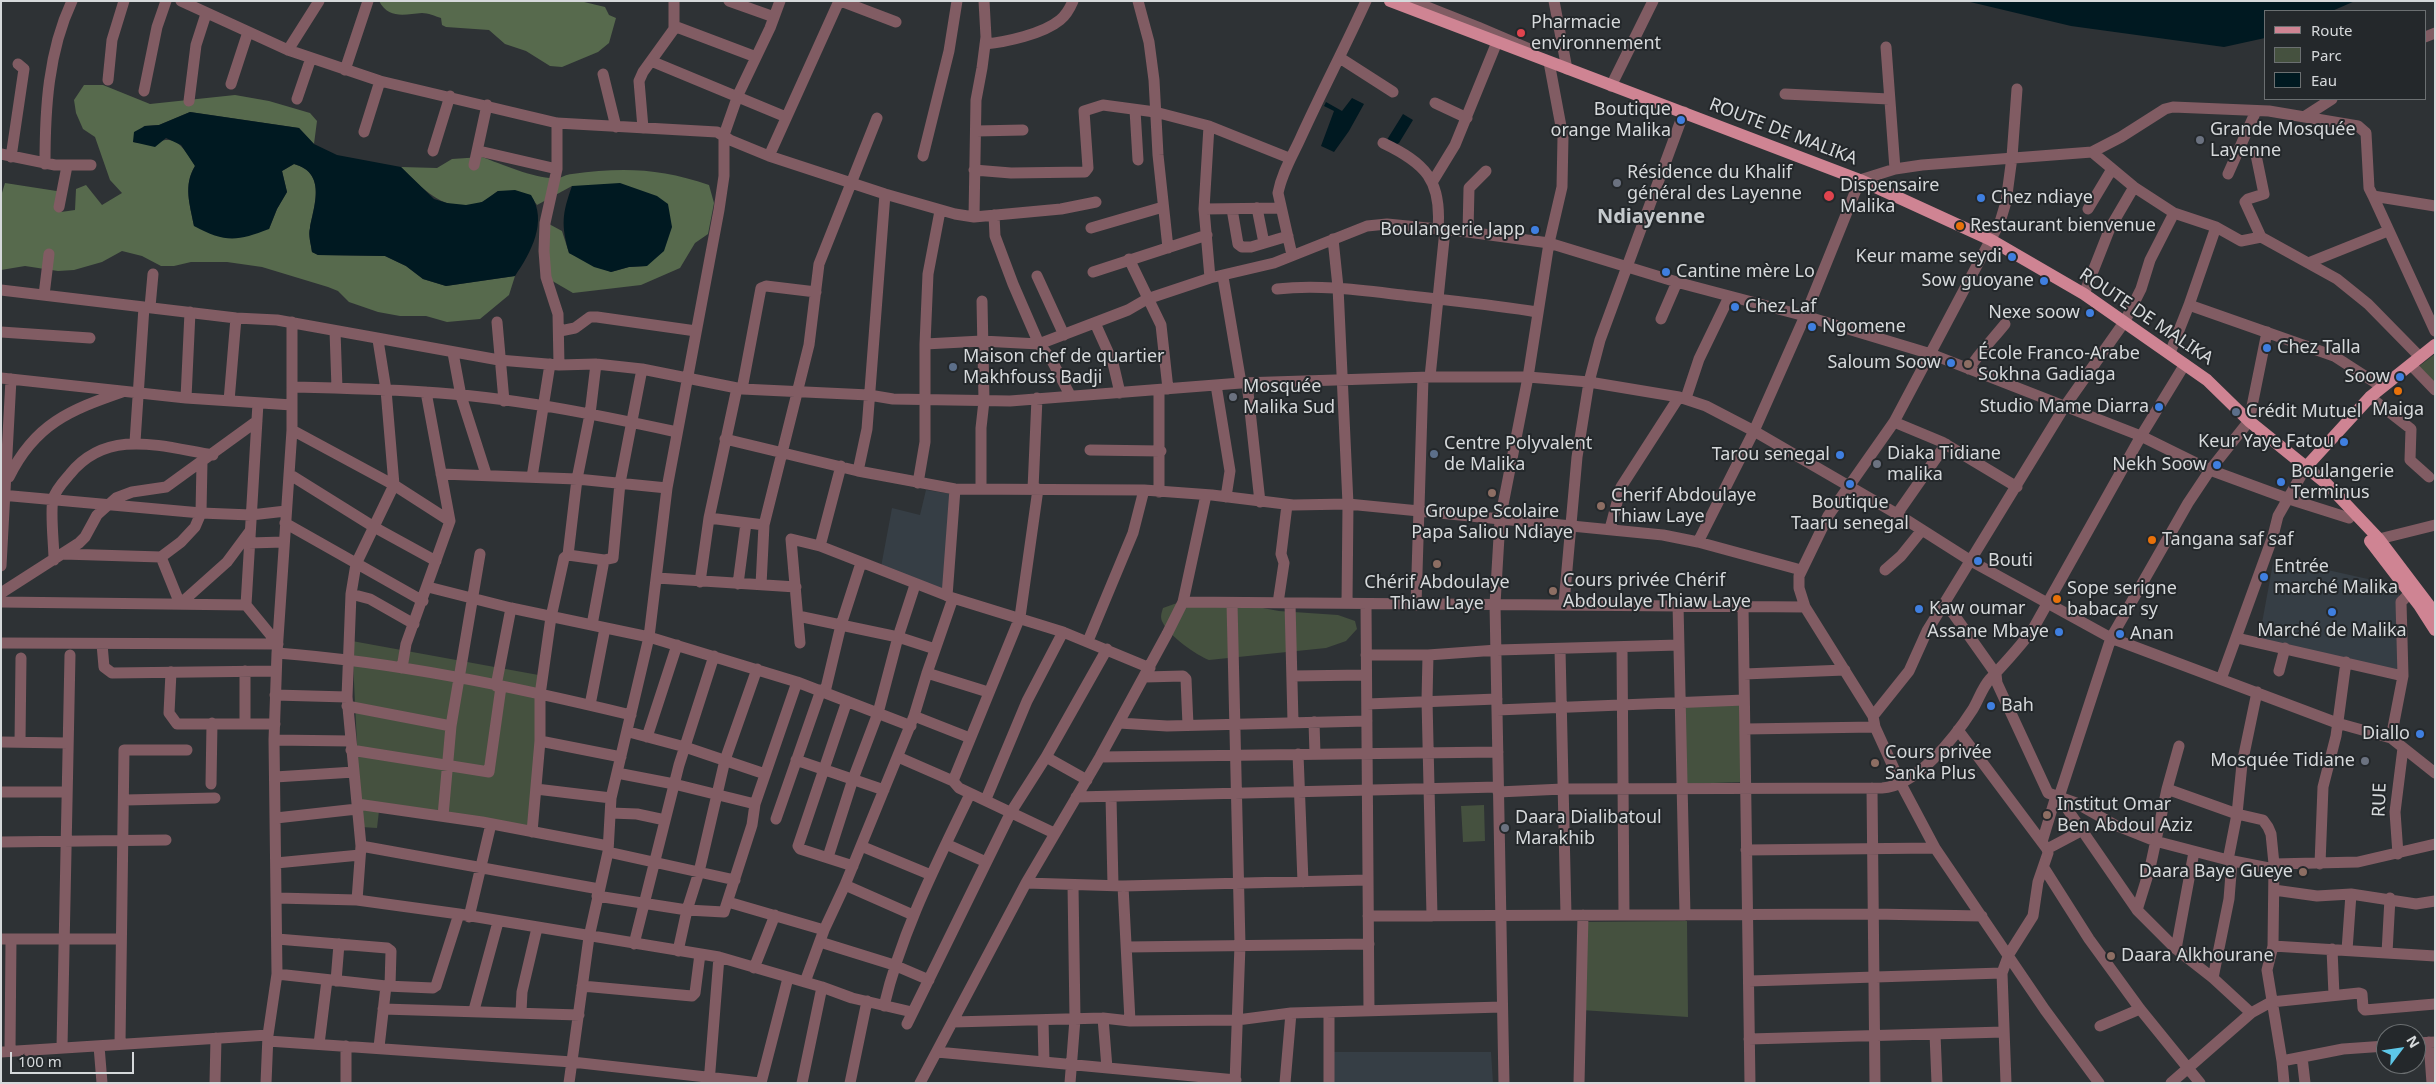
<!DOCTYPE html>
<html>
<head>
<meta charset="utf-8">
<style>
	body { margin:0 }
	#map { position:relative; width:2436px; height:1084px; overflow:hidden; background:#2e3235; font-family:"Noto Sans",sans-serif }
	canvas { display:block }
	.frame { position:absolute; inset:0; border:2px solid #d6d9db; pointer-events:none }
	.legend { position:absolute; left:2264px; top:10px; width:162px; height:90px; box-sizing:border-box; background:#24282b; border:1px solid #6b6f71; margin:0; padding:6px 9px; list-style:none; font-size:15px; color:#d6d9db }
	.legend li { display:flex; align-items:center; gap:10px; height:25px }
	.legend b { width:25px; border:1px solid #6b6f71 }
	.north { position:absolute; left:2376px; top:1024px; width:50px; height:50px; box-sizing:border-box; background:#24282b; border:1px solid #6b6f71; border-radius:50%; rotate:59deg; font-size:14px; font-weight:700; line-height:20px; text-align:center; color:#d6d9db }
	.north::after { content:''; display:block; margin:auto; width:18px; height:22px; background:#5dc7e8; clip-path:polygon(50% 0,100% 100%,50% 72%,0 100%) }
	.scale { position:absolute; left:10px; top:1052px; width:124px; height:22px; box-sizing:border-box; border:2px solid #d6d9db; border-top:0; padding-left:6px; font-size:15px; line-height:18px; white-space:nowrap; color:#d6d9db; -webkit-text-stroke:4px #24282b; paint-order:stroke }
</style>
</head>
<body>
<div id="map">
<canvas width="2436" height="1084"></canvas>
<div class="frame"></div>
<ul class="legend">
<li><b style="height:6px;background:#cf8493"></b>Route</li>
<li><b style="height:14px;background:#45513f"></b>Parc</li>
<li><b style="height:14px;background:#001921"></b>Eau</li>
</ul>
<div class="north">N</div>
<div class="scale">100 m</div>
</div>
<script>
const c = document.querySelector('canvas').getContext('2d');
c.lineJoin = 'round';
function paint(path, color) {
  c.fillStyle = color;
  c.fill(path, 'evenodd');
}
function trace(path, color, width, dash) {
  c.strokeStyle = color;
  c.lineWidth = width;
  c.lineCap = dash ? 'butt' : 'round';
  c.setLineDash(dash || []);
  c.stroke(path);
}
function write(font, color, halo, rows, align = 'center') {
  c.font = font + ' "Noto Sans",sans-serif';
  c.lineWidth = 4;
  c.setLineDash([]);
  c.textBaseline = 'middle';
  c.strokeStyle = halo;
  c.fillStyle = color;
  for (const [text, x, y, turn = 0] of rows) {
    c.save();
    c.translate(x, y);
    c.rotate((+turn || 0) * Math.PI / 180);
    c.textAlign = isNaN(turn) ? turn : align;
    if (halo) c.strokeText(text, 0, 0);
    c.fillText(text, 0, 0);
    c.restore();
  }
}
const built = new Path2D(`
	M926 490 952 494 945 592 881 567 892 508 920 515Z
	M2274 558 2399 586 2400 673 2259 639Z
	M1331 1052H1491L1493 1083H1331Z`);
const green = new Path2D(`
	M2435 354V385L2418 367Z
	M1177 603 1246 605 1279 611 1338 615 1355 621 1357 629 1346 641 1326 648 1209 660C1196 655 1169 636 1163 623 1160 618 1161 614 1163 608Z
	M352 641 544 676 532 831 379 811 377 828 361 827Z
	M1739 704 1742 782 1687 784 1684 706Z
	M1484 805 1485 841 1463 842 1461 806Z
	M1687 921 1688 1017 1581 1010 1584 922Z`);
const forest = new Path2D(`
	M379 1H580L605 7 609 15 616 18 609 43 598 52 562 67 550 66 526 51 505 44 489 30 446 27 442 25 441 18C435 16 428 13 422 13 406 14 389 20 379 1Z
	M84 85H103L150 104 235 95 269 101 310 113 317 121 314 144 299 128 190 112 159 125 144 126 133 142C167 148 170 123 195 166 183 185 190 205 194 226L269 229 277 209 287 192 282 171 294 164C327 173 314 205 310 228 308 235 311 244 312 252L318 255 385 256 406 266 423 279 446 286 515 276 509 295 480 319 447 322 426 316H400L378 312 349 302 338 291 328 287 262 267 227 262H191L174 266H161L142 256 122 251 102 262 74 270 58 271 25 266 1 270V196L5 183 63 192 61 212 75 210 76 189 86 185 102 205 122 193 110 180 95 137 83 129 76 113 74 100Z
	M482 157C501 164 538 180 557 178 562 178 566 174 572 174 622 167 660 168 709 185L714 203 708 234 695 243 680 268 641 285 573 293 549 279V224L562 231 569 253 611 272 629 267 647 266 572 186 537 205 530 195 498 191C493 194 488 200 482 202 449 217 422 189 401 167L437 168 452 159Z`);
const water = new Path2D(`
	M1966 1H2355L2332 11H2265V38L2224 47 2071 26Z
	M1352 98 1364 104 1349 131 1334 152 1321 146 1334 111 1324 106 1326 102 1342 111Z
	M190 112 299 128 314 144 337 155 401 167 434 199 447 203 466 205 482 202 498 191 515 190 531 195C548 221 531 253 515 276L446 286 423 279 406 266 385 256 318 255 312 252C311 244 308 235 310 228 314 206 327 173 294 164L282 171 287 192 277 209 269 229C238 241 225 243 194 226 190 204 183 186 195 166L181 145 166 138 155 147 133 142 134 132 145 126 159 125Z
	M1403 114 1413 120 1399 143 1395 145 1385 143Z
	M620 183 657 196 668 204 672 227 664 251 647 266 629 267 611 272 594 267 569 253C561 225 562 214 572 186Z`);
const minor = new Path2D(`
	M181 1 288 50 380 81 557 123 717 132 730 140 769 156 885 194 955 214 974 217 1007 214 1061 209 1096 202
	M729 1 774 17
	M841 1 896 22
	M1138 1 1149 42 1154 80 1158 155 1168 248
	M1412 1 1478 27 1532 50
	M1554 1 1567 69
	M674 26 756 57
	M2425 37 2435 33
	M985 44C1006 42 1043 34 1060 20 1065 16 1070 8 1073 1
	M1886 47 1895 169
	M288 50 319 1
	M1340 58 1393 92
	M651 61 786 117
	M345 70 368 1
	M603 74 616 127
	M108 80 112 40 124 1
	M231 84 248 32
	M1611 86 1653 1
	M2017 89 2012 157 2006 202 2000 222 1894 422 1828 516 1799 576V588L1805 607 1873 716 1875 727 1901 784 1935 848 2045 1010 2099 1083
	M144 91 157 27 166 1
	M1785 94 1889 99
	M297 99 311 58
	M189 101 196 45 206 14
	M1435 103 1467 118
	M1135 110 1138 160
	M2304 117 2332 99
	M557 123V169L545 223 544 251 546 277 558 314 559 365
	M1209 126 1204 209 1210 278
	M643 128 639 81 643 72 674 29V1
	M976 131 1023 130
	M364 132 380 81
	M1383 143C1425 163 1442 180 1438 229
	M433 151 450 96
	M479 151 557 169
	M2092 152 2134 187 2174 213 2216 227 2241 241 2261 237
	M1 154 55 165H91
	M2256 155 2264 194 2248 199 2245 202 2261 237 2337 279 2368 304 2420 357
	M769 156 839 1
	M923 156 949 51 957 1
	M11 157 24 69 18 64
	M45 164C45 109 48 52 72 1
	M474 165 487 105
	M974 170 1011 173 1085 172 1088 168 1084 111 1103 105 1155 112 1209 126 1289 158
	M2228 174 2256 111
	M1433 181 1455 145 1497 42
	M2373 196 2435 331
	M59 207 67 166
	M1257 208 1264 243
	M1204 209 1281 208
	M1232 209 1238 244 1242 247H1251L1288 236
	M2088 209 2112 169
	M2174 213 2150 260 2141 289 2125 321 2065 406 1945 602 1996 674 1997 683 2048 793 2076 803 2115 825 2155 841 2228 860 2274 869
	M994 215 995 236 1013 284 1039 344 1051 359 1070 395
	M974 217 976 100 982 68 986 37 984 1
	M1091 228 1163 207
	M1468 232 1469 188 1486 171
	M1333 239 1338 287 1348 504 1347 603
	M1292 255 1278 193C1282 172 1293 155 1301 137 1322 91 1345 47 1366 1
	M1129 259 1161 325 1168 389
	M2308 263 2388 231
	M1093 272 1207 235
	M1037 276 1064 335
	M1223 277 1241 383
	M1277 289C1322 284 1366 291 1411 296 1453 301 1495 305 1537 312
	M1 290 236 318 277 320 499 360 559 365 596 364 642 369 742 389 869 395 893 399 1010 401 1241 383 1430 377H1528L1589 382 1679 397 1706 406 1754 431 1897 514 1971 561 2111 638 2337 723 2391 738 2435 773
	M2084 294 2110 228 2134 187
	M44 295 49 254
	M2189 305 2334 356 2382 387
	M150 307 153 274
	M1661 319 1677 282
	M497 322 504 401
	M1095 323 1113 363 1120 393
	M335 331 337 388
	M560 331 575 328 590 317H597L696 331
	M1 332 90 338
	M925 344 982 341 1039 344 1128 310 1147 299 1210 278 1274 263 1367 226 1387 224 1468 232 1549 243 1680 283 1805 316 1931 354 2141 436 2210 470 2289 499 2349 518
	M453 353 461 396 486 474
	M2170 353 2189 305 2216 227
	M2411 365 2435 390
	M1969 369C1979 353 1993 339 2005 324
	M1430 377 1445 230
	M1 378 186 398 292 405
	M1247 383 1260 502
	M1216 385 1230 471 1226 497
	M292 387C336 388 381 389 425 392 510 397 594 414 677 432
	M742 389 761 288 766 286 816 292
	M1159 390V492
	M2370 397 2411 429 2410 460 2429 477
	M186 398 190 312
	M1686 398 1699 359 1729 297
	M229 401 236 318
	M258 403 246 605 278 644
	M1894 422 1942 442 2017 487
	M292 430 394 485 450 521
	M725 439 858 471 955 489 1144 490 1212 495 1293 505 1348 504 1663 535 1698 542 1801 570
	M135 442 144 307
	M1090 450 1161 451
	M858 471 867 429 885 194
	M289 474 374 527 436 561
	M441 474 577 479 667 488
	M9 477C35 424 70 410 122 392
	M532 477 550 364
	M918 483 925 442V344L928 274 940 211
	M981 489V428L984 401 982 301
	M1033 489 1037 398
	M1 495 201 513 251 515 286 511
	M1897 514 1946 444
	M709 518 764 525 809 345 819 264 877 118
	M285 523 423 601
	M1610 529 1621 487 1679 397
	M2379 539 2435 525
	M1698 542 1754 431 1805 316 1860 180 1895 169 1922 165 2092 152 2121 137 2165 109 2173 107 2269 111 2358 126 2366 133 2369 188 2373 196 2435 206
	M249 543 284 542
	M820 546 841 466
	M63 554 161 557 181 542 195 527 201 513 202 462
	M568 555 577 479 590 414 596 364
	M161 557 180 604 227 562 250 531
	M54 560C54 545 50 513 53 499 56 489 64 481 70 474 108 427 163 447 213 455
	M1 566 11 379
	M1885 570 1901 556 1922 530
	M657 578 796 587
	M700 582 709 518 737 388
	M738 584 746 523
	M761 585 764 525
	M428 587 511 608 649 637 797 682 911 726
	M1 593 79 543 85 537 97 515 116 498 132 492 166 487 257 421
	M351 594 370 599 414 624
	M947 596 955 489
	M1 602 246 605
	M1183 602 1805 607
	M1232 603 1240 945 1235 1083
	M1278 603 1284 563 1281 554 1287 505
	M1290 603 1293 722
	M1564 603 1577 457 1589 382 1600 340 1684 112
	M1366 604 1369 1011
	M1678 604 1685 915
	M1416 605 1423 378
	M1743 605 1750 1083
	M798 616 898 637 935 649
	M592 625 604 560
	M2237 638 2403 676
	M1088 641 1133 533 1144 490
	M1 643 278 644
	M800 643 791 539 820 546 953 598 1063 632 1150 668
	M102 644 104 667 112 673 276 671
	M1622 647 1624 915
	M1560 649 1566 915
	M277 653C396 662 515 687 631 715
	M1366 655H1428L1497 650 1679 645
	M1428 655 1427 700 1432 916
	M402 668 406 644 450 521 426 392
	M245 671V723
	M2279 671 2285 648
	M171 672 169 713 177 724H275
	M927 673 988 692
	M1744 674 1845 670
	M1292 676 1366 675
	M1145 677 1183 676 1186 679 1188 725
	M2221 679 2273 536 2278 516 2306 467
	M496 686 511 608
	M825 692 841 625 861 563
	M275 695 347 697
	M847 701 798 846 800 849 853 866
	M1367 704 1497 699
	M590 705 605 628
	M347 706 451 726
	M1497 710 1744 700
	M914 716 970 738
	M1873 716 1909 671 1927 631 1945 602
	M1314 722 1315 754
	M1119 723 1167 726 1367 721
	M1745 729 1875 727
	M1958 730 2047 849
	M629 732 685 747 765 774
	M647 737 677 645
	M2391 738 2403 676 2401 602 2409 594
	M274 740 350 741
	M540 741 621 757
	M1 742 68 743
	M20 742 21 658
	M2179 746 2167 789 2150 868 2137 910 2176 949 2213 978
	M351 750 489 772 501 687
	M1298 754 1303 882
	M898 757 953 781 959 788 1054 833
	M1046 757 1087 780
	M1100 757 1498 752
	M796 760 884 790
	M617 773 674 784 755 804
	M275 777 354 772
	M953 781 1020 617 1038 489
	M211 784 212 723
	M1872 788 1875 1083
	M536 789 611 798
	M2167 789 2237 814 2263 820 2268 827 2271 834 2274 864 2273 946 2267 970 2282 1061 2343 1049 2386 1046
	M1 792H67
	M1498 792 1563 789 1882 788C1917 786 1955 737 1973 709 1979 699 1982 688 1990 679 2005 663 2020 647 2033 629L2141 436 2185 364
	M1076 797 1498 787
	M1111 797 1113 885
	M986 799 1027 701 1063 632
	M125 800 215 798
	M357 804 482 822 608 846
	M611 813 637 814 665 820
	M443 816 451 726 480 554
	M276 818 357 809
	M776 819 821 690
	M532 832 540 741V695L551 617 564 558 568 555 604 560 613 558 620 483 642 369
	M1 842 166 840
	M2042 842 2056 796
	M946 844 986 862
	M361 846 599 889
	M861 846 931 875
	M1746 850 1935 848
	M608 852 735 880
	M2398 854 2395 812 2403 748
	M828 857 853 779 878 713 898 637 915 585
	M2228 860 2237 814 2242 764 2257 692
	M2232 861 2229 899 2213 978 2251 1013
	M276 863 360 855
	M2274 864 2358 862 2435 844
	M2320 864 2323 787 2336 736 2346 662
	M2044 868 2089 939 2140 1009 2200 1083
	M1026 883 1123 886 1368 880
	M845 885 913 915
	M1123 886 1130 1021
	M2274 890 2317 896 2351 894 2416 904 2435 901
	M597 896 687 910 724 912 752 825 755 804 797 682
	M277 898 357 900 459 914 719 957 822 987 852 998 912 1012
	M357 900 361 846 347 697 351 594 356 564 394 485 386 390 378 340
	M728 902 824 930
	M2137 910 2059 797 2111 638 2188 503 2210 470 2249 421 2267 332
	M1368 916 1873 914 1982 916
	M469 917 491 824
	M1 939H121
	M277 939 387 948 391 951 390 986
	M820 942 894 965 929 980
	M634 944 679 765 714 656
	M2273 946 2435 956
	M1127 947 1369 944
	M2176 949 2194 852
	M2332 949 2334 995
	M2347 950 2351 894
	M678 951 687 910 699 872 725 760 757 669
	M2387 953 2390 898
	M754 968 775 915
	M277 974 386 986 433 988 436 986 459 914
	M336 981 339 944
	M1749 981 2002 973
	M805 982 824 930 845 885 914 716 927 673 953 598
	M582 986 692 996 695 993 700 954
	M884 1006C902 930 937 863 970 794
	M383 1009 579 1015
	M474 1010 498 922
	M521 1012 522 992 537 928
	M1103 1018 1107 1068
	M1043 1020 1044 1062
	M953 1022 1103 1018 1130 1021 1237 1020 1291 1013 1502 1007
	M907 1024 1011 812 1046 757 1107 649
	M2100 1026 2140 1009
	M1935 1034 1937 1083
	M1749 1039 2004 1032
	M268 1041 572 1062 760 1083
	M2429 1042 2432 1083
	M2416 1043 2435 1042
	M120 1044 124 750H187
	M319 1044 327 980
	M99 1046 102 1083
	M379 1047 386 986
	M62 1048 70 655
	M10 1051 11 939
	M1 1052 268 1035
	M937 1052 1236 1080
	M2302 1057 2305 1083
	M2282 1061 2284 1083
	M215 1083 216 1038
	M266 1083 268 1035 277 974 274 740 277 653 292 430V322
	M346 1083V1046
	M569 1083 589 937 608 852 611 798 649 637 667 488 719 210 724 176V135L738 95 770 28 780 1
	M709 1083 719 957
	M761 1083 788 978
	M802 1083 822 987
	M850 1083 867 1001
	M920 1083 1026 883 1100 757 1167 634 1183 602 1206 495
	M1070 1083 1075 1019 1073 885
	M1285 1083 1291 1013
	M1329 1083V1012
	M1504 1083 1495 604 1500 520 1528 377 1549 243 1562 187 1563 137 1549 62
	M1579 1083 1583 915
	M2006 1083 2002 973 2009 954 2033 916 2038 882 2048 853 2047 849 2081 831
	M2171 1083 2251 1013 2271 1002 2359 993 2362 994 2363 1008 2365 1010 2435 1004`);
const major = new Path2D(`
	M1390 1 1860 180 1991 240 2084 294 2207 380 2249 421 2327 484 2379 539 2435 613
	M2306 467 2370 397 2435 345
	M2370 541 2419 605 2435 630`);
const markers = [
	[1521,33,5,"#e0444e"],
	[1681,120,5,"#3f7fe0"],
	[2200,140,5,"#6b7280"],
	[1617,183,5,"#6b7280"],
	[1829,196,6,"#e0444e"],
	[1981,198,5,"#3f7fe0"],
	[1960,226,5,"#e8710a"],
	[1535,230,5,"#3f7fe0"],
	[2012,257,5,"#3f7fe0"],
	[1666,272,5,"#3f7fe0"],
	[2044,281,5,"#3f7fe0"],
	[1735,307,5,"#3f7fe0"],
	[2090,313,5,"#3f7fe0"],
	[1812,327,5,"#3f7fe0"],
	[2267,348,5,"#3f7fe0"],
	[1951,363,5,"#3f7fe0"],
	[1968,364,5,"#8d6e63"],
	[953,367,5,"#5c6f8a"],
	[2400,377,5,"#3f7fe0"],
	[2398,391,5,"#e8710a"],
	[1233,397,5,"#6b7280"],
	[2159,407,5,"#3f7fe0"],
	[2236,412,5,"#5c6f8a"],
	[2344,442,5,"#3f7fe0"],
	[1434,454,5,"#5c6f8a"],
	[1840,455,5,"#3f7fe0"],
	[1877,464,5,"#6b7280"],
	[2217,465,5,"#3f7fe0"],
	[2281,482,5,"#3f7fe0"],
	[1850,484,5,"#3f7fe0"],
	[1492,493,5,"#8d6e63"],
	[1601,506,5,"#8d6e63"],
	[2152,540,5,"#e8710a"],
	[1978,561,5,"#3f7fe0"],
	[1437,564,5,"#8d6e63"],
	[2264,577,5,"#3f7fe0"],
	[1553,591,5,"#8d6e63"],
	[2057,599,5,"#e8710a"],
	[1919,609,5,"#3f7fe0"],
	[2332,612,5,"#3f7fe0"],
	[2059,632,5,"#3f7fe0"],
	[2120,634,5,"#3f7fe0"],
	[1991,706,5,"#3f7fe0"],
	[2420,734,5,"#3f7fe0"],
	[2365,761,5,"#6b7280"],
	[1875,763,5,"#8d6e63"],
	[2047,815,5,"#8d6e63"],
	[1505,828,5,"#6b7280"],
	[2303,872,5,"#8d6e63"],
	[2111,956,5,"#8d6e63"]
];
const poiNames = [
	["Pharmacie",1531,23],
	["environnement",1531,44],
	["Boutique",1671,110,"right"],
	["orange Malika",1671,131,"right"],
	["Grande Mosquée",2210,130],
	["Layenne",2210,151],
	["Résidence du Khalif",1627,173],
	["général des Layenne",1627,194],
	["Dispensaire",1840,186],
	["Malika",1840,207],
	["Chez ndiaye",1991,198],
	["Restaurant bienvenue",1970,226],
	["Boulangerie Japp",1525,230,"right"],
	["Keur mame seydi",2002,257,"right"],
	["Cantine mère Lo",1676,272],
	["Sow guoyane",2034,281,"right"],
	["Chez Laf",1745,307],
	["Nexe soow",2080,313,"right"],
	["Ngomene",1822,327],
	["Chez Talla",2277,348],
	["École Franco-Arabe",1978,354],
	["Sokhna Gadiaga",1978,375],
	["Maison chef de quartier",963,357],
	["Makhfouss Badji",963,378],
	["Saloum Soow",1941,363,"right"],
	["Soow",2390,377,"right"],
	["Mosquée",1243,387],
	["Malika Sud",1243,408],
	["Studio Mame Diarra",2149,407,"right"],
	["Maiga",2398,410,"center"],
	["Crédit Mutuel",2246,412],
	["Keur Yaye Fatou",2334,442,"right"],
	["Centre Polyvalent",1444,444],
	["de Malika",1444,465],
	["Diaka Tidiane",1887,454],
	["malika",1887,475],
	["Tarou senegal",1830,455,"right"],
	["Nekh Soow",2207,465,"right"],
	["Boulangerie",2291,472],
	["Terminus",2291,493],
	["Cherif Abdoulaye",1611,496],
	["Thiaw Laye",1611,517],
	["Boutique",1850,503,"center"],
	["Taaru senegal",1850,524,"center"],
	["Groupe Scolaire",1492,512,"center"],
	["Papa Saliou Ndiaye",1492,533,"center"],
	["Tangana saf saf",2162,540],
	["Bouti",1988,561],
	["Entrée",2274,567],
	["marché Malika",2274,588],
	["Cours privée Chérif",1563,581],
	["Abdoulaye Thiaw Laye",1563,602],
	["Chérif Abdoulaye",1437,583,"center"],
	["Thiaw Laye",1437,604,"center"],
	["Sope serigne",2067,589],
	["babacar sy",2067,610],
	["Kaw oumar",1929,609],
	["Marché de Malika",2332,631,"center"],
	["Assane Mbaye",2049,632,"right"],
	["Anan",2130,634],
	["Bah",2001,706],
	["Diallo",2410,734,"right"],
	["Cours privée",1885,753],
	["Sanka Plus",1885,774],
	["Mosquée Tidiane",2355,761,"right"],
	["Institut Omar",2057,805],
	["Ben Abdoul Aziz",2057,826],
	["Daara Dialibatoul",1515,818],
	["Marakhib",1515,839],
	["Daara Baye Gueye",2293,872,"right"],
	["Daara Alkhourane",2121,956]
];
const streetNames = [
	["ROUTE DE MALIKA",1783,132,21],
	["ROUTE DE MALIKA",2146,317,34],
	["RUE",2380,800,-88]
];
const quarterNames = [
	["Ndiayenne",1651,217]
];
paint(built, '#363e45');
paint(green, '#45513f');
paint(forest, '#576a4d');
paint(water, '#001921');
trace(minor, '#815c63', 11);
trace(major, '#cf8493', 12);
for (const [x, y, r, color] of markers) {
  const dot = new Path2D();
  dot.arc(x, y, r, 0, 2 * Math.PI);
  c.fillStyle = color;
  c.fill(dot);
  trace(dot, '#24282b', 2);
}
write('18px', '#d6d9db', '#24282b', poiNames, 'left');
write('18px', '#d6d9db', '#24282b', streetNames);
write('bold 20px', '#c5cacd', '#24282b', quarterNames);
</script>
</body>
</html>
